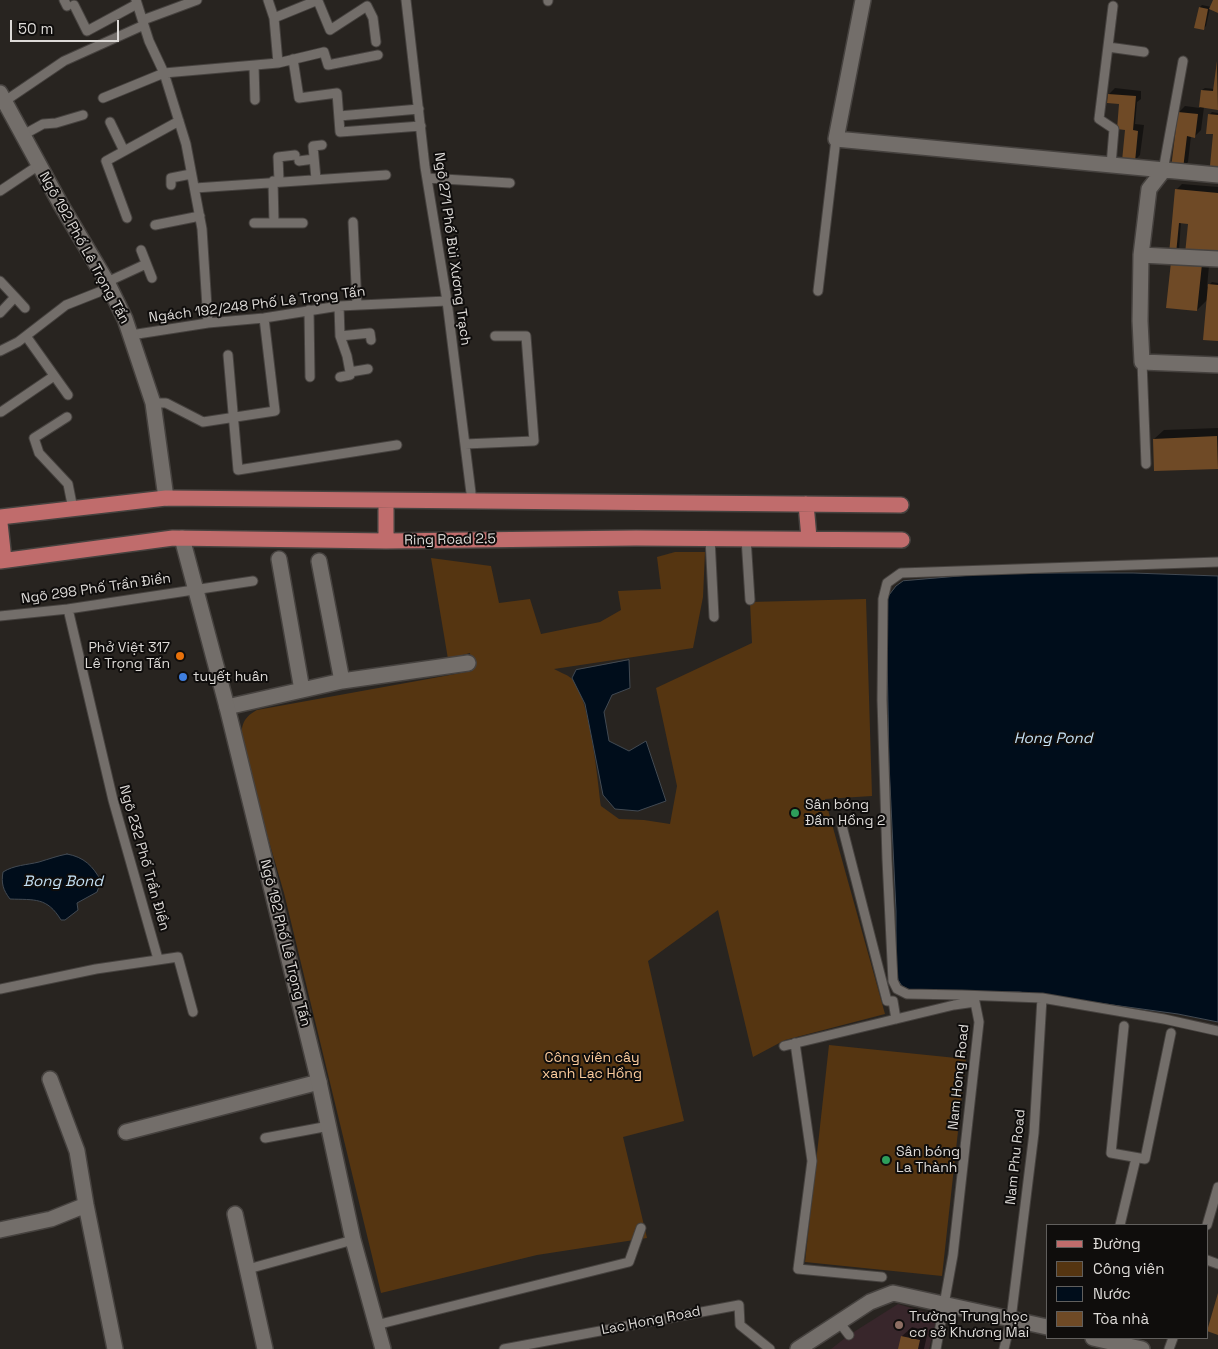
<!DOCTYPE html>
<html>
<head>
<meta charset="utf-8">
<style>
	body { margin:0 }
	#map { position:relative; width:1218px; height:1349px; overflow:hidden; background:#282420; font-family:"Space Grotesk",sans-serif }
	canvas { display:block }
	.legend { position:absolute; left:1046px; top:1224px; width:162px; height:115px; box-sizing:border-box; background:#0f0d0c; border:1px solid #615f5d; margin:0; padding:6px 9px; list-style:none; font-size:15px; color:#dddad7 }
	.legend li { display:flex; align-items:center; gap:10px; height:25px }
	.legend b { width:25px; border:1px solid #615f5d }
	.scale { position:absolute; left:10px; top:20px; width:109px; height:22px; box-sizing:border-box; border:2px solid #dddad7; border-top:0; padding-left:6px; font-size:15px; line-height:18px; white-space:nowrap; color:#dddad7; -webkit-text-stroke:4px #0f0d0c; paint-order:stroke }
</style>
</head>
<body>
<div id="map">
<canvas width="1218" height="1349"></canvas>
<ul class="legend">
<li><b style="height:6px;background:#c06c6c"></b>Đường</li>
<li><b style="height:14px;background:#553511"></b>Công viên</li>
<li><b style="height:14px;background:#000d1b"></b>Nước</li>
<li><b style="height:14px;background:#6f4a26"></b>Tòa nhà</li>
</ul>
<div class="scale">50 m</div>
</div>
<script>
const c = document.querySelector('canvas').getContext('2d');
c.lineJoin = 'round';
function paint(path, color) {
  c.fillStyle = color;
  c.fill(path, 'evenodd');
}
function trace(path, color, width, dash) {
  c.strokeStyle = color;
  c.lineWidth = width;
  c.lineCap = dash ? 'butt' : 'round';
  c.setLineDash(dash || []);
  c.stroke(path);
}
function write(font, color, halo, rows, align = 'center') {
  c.font = font + ' "Space Grotesk",sans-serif';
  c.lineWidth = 4;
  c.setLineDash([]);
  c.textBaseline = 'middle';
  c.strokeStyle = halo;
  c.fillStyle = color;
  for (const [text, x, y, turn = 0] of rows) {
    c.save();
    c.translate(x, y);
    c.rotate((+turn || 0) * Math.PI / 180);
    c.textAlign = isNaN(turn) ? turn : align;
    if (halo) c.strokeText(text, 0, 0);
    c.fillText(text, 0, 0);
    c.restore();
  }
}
const education = new Path2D(`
	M898 1304 937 1316 929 1349H831L849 1335Z`);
const green = new Path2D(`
	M675 552H705L703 597 693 648 554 669C559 672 566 674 571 678 589 692 598 781 601 806L619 819 644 820 670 824 677 786 656 688 752 643 750 602 866 599 872 796 825 799 885 1014 785 1040 753 1057 718 910 648 961 684 1121 623 1137 647 1238 537 1255 381 1293 284 893 241 745C242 728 240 719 257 710L472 671 470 653 448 659 431 558 491 566 499 603 530 599 541 634 600 622 621 610 618 591 661 589 657 557Z
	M829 1045 966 1059 942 1276 805 1262Z`);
const water = new Path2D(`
	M995 573H1133L1218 576V1022L1178 1014 1019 992H923L910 990 902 986 898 980 896 970V911L889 763 886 599 896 586 903 581Z
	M629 660 630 688 612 695 604 712 609 741 629 751 646 741 666 801 638 811 615 809 603 795 585 704 572 678 576 670Z
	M67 854C84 857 93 866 101 881L97 892 77 903 78 910 65 920H61C47 897 35 900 10 899 3 890 1 883 3 872 14 865 27 865 39 862 49 859 57 856 67 854Z`);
const shadow = new Path2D(`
	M1214 0H1218V11L1210 8 1206 26 1203 29 1200 7 1202 5 1211 7Z
	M1218 62V109L1204 107 1201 130 1195 136H1191L1188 162 1182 168 1179 112 1185 106 1200 108 1202 90 1205 88 1214 89Z
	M1115 88 1141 91V99L1137 102 1135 124 1144 125 1140 155 1134 161 1120 105 1109 94Z
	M1212 112 1218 113V165L1214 133 1209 115Z
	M1182 184 1218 187V256L1210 255 1207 287 1212 282 1218 283V340L1208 299 1197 310 1186 253 1189 223 1181 222 1179 250 1176 253V190Z
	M1218 428V468L1154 439 1164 430Z
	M912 1327 928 1331 924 1349H900L902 1336Z`);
const building = new Path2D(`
	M1213 0H1218V13L1209 9Z
	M1199 7 1208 9 1204 30 1194 28Z
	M1217 61 1218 110 1199 107 1201 90 1213 91Z
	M1108 94 1136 96 1133 130 1138 131 1135 162 1122 161 1125 130 1117 129 1119 104 1107 103Z
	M1178 112 1198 114 1195 138 1187 136 1183 169 1171 168Z
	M1208 114 1218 115V167L1210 166 1213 134H1206Z
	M1175 189 1218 193V257L1185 254 1188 224 1179 223 1176 254H1169Z
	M1171 262 1202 264 1197 311 1166 308Z
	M1208 284 1218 285V341L1203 340Z
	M1217 436 1218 469 1154 471 1153 439Z
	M1218 1293V1335L1207 1331Z
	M901 1336 920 1340 918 1349H898Z`);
const lane = new Path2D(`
	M64 0 67 6
	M136 0 149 41 164 73 186 144 202 229 208 323
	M268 0 274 18 278 63
	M406 0 425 167 447 301 472 501
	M318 1 330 30 367 6 373 18 376 42
	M548 1V0
	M74 5 87 31 137 4
	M274 18 318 0
	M143 20 197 0
	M1108 47 1144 52
	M293 59 299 98 337 93 340 132 421 126
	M254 66 255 100
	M103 98 164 73 278 63 324 52 328 65 378 55
	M2 103 64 61 144 25
	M339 116 419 109
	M110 122 124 151
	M23 135 43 124 56 123 83 115
	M299 161 314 159
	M1111 165 1114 129 1099 119 1113 6
	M1163 171 1183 61
	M427 178 510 183
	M316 179 313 146 322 145
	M273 181 274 223
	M279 181 278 157 295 155
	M171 185V178L191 174
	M195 188 386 175
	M0 191 39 165
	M127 218 106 161 179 121
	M353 222 357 305
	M254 223H303
	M155 225 200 216
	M141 250 152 278
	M0 281 15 297 0 313
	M107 282 146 264
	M818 291 836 139
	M15 297 25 308
	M339 306 340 336 347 356 350 372
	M309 310 310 377
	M131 335 208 323 264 318 339 306 447 301
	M26 336 68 395
	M340 336 370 333 371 340
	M0 351 18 342 66 305 109 288
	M228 355 238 470 397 445
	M1142 362 1146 464
	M340 377 350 375V372L368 369
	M153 403H166L203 422 275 411 264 318
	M1 412 54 376
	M67 417 34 438 39 453 68 484 73 509
	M465 444 534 441 526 336H495
	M710 538 714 617
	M746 538 750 600
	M1218 562 901 573 887 583 883 599 882 700 887 859 893 981 897 989 907 994 962 995 1042 998 1164 1019 1218 1031
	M68 609 113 800 158 959
	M0 616 68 609 253 581
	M842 826 887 1001H893L896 1019
	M0 989 96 969 178 957 193 1012
	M1124 1026 1111 1153 1145 1159 1171 1033
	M795 1043 812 1161 798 1269 882 1277
	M784 1046 954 1005 975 1002 979 1022 953 1255 936 1349
	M265 1138 329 1126
	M1120 1225 1136 1158
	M1207 1225 1218 1187
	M1207 1260 1218 1264
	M248 1269 353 1240
	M839 1322 849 1335
	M376 1325 629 1262 641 1228
	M504 1349 739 1305 740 1325 770 1349
	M1004 1349 1011 1319 1034 1133 1042 998
	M1169 1349 1173 1338`);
const street = new Path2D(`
	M863 0 836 139 1218 175
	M1163 171 1149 189 1141 255 1140 321 1142 362 1218 365
	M1141 255 1218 259
	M279 559 302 690
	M319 561 342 681
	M227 707 342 681 468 663
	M50 1079 77 1151 86 1205 115 1349
	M126 1132 319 1082
	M235 1214 265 1349
	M0 1230 51 1219 86 1205
	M1093 1338 1142 1349
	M798 1349 870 1302 893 1293 1047 1327`);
const secondary = new Path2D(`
	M0 93 61 205 107 282 125 319 153 403 166 498
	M182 538 227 707 319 1082 353 1240 383 1349`);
const primary = new Path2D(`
	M386 501V541
	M806 504 809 538
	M0 517 166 498 901 505
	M0 523 4 560
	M0 561 173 538 386 541 636 538 902 540`);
const markers = [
	[180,656,5,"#e8710a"],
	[183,677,5,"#3f7fe0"],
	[795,813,5,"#2e9e5b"],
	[886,1160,5,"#2e9e5b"],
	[899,1325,5,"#8d6e63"]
];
const streetNames = [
	["Ngõ 192 Phố Lê Trọng Tấn",84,248,61],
	["Ngõ 271 Phố Bùi Xương Trạch",452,249,82],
	["Ngách 192/248 Phố Lê Trọng Tấn",257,305,-7],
	["Ring Road 2.5",450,540,-1],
	["Ngõ 298 Phố Trần Điền",96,589,-8],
	["Ngõ 232 Phố Trần Điền",144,858,74],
	["Ngõ 192 Phố Lê Trọng Tấn",285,943,76],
	["Nam Hong Road",959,1077,-84],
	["Nam Phu Road",1016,1157,-84],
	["Lac Hong Road",651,1321,-11]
];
const poiNames = [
	["Phở Việt 317",170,648,"right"],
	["Lê Trọng Tấn",170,664,"right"],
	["tuyết huân",193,677],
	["Sân bóng",805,805],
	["Đầm Hồng 2",805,821],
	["Sân bóng",896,1152],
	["La Thành",896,1168],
	["Trường Trung học",909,1317],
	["cơ sở Khương Mai",909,1333]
];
const parkNames = [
	["Công viên cây",592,1058],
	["xanh Lạc Hồng",592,1074]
];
const waterNames = [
	["Hong Pond",1053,739],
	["Bong Bond",63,882]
];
paint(education, '#38262b');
paint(green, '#553511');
paint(water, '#000d1b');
trace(water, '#424a53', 1);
paint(shadow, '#0007');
paint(building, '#6f4a26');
trace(lane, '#46423f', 11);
trace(street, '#46423f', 18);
trace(secondary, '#46423f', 18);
trace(primary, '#46423f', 18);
trace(lane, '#736e6a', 9);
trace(street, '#736e6a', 15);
trace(secondary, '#736e6a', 15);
trace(primary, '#c06c6c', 15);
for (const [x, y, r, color] of markers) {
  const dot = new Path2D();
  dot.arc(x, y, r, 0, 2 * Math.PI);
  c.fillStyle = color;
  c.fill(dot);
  trace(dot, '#0f0d0c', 2);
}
write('14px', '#dddad7', '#0f0d0c', streetNames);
write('14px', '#dddad7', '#0f0d0c', poiNames, 'left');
write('14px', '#fccc9d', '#0f0d0c', parkNames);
write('italic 15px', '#c5e1f5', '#0f0d0c', waterNames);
</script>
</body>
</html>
